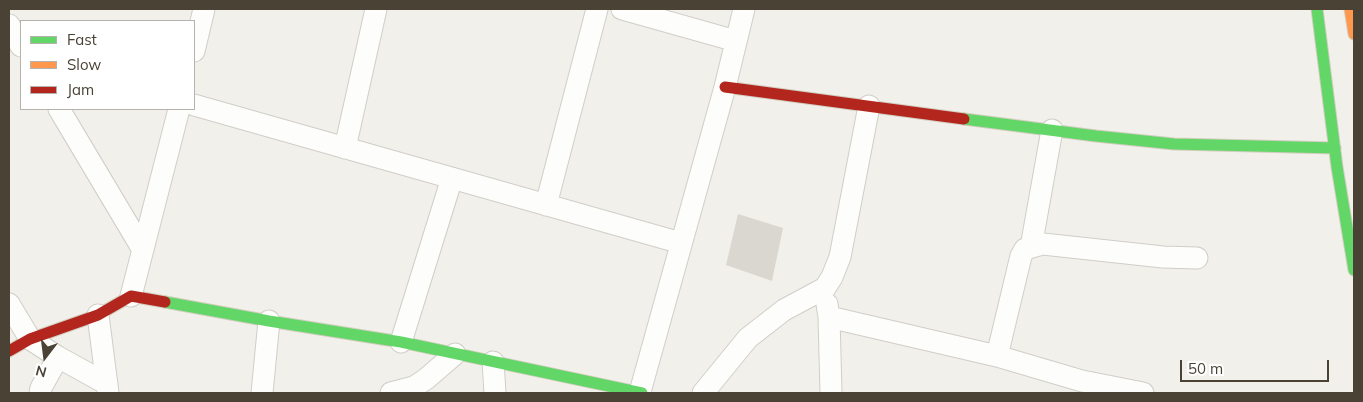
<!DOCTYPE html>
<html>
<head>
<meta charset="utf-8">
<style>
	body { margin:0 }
	#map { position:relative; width:1363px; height:402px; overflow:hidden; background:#f2f0ea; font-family:Mulish,sans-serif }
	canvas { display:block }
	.frame { position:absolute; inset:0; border:10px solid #494235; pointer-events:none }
	.legend { position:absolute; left:20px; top:20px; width:175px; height:90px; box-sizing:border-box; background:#fff; border:1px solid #b6b3ae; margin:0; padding:6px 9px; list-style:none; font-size:15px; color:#494235 }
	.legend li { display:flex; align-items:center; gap:10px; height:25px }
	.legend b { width:25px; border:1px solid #b6b3ae }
	.north { position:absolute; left:20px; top:332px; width:50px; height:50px; -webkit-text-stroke:4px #fff; paint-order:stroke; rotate:195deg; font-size:14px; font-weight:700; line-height:20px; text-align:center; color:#494235 }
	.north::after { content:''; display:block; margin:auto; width:18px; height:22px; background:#494235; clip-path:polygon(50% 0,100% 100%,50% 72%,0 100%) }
	.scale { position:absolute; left:1180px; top:360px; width:149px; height:22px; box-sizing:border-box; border:2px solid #494235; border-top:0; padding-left:6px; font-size:15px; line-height:18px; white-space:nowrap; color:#494235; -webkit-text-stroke:4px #fff; paint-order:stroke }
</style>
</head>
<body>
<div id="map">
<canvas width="1363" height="402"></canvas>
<div class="frame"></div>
<ul class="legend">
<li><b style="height:6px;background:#63d668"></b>Fast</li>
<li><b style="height:6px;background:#ff974d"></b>Slow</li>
<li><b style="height:6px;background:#b3261e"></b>Jam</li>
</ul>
<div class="north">N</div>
<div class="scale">50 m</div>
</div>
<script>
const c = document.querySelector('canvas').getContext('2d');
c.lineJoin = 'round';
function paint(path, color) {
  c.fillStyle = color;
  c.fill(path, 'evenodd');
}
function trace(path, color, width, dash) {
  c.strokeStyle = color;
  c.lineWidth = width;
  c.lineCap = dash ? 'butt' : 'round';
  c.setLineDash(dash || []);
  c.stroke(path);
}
const building = new Path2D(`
	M738 214 783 228 772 281 726 265Z`);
const street = new Path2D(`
	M622 9 736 41
	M9 25 21 46
	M194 51 204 9
	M194 105 681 243
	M59 109 143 250
	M345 148 376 9
	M546 205 597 9
	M1031 247 1052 130
	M131 296 179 109
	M9 304 30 339 58 357 107 384
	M827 304 829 317 831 393
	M98 315 108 393
	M829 317 997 356 1082 381 1143 393
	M401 342 452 178
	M997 356 1021 256 1025 249 1043 244 1163 257 1197 258
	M493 362 495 393
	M640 392 725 87 744 9
	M40 393 41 388 58 357
	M262 393 269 321
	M391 393 414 387 426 379 455 354
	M703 393 748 338 784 310 825 288 832 277 840 257 869 106`);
const fast = new Path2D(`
	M1317 9 1337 167 1354 270
	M964 119 1096 136 1174 144 1335 148
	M165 302 269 321 401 342 642 393`);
const slow = new Path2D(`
	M1350 9 1354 34`);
const jam = new Path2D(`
	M725 87 964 119
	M9 351 30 339 98 315 131 296 165 302`);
paint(building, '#dad7d1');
trace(street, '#d0cec7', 23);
trace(fast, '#d2cec0', 13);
trace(slow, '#d2cec0', 13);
trace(jam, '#d2cec0', 13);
trace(street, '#fdfdfc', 21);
trace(fast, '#63d668', 11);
trace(slow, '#ff974d', 11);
trace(jam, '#b3261e', 11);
</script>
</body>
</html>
